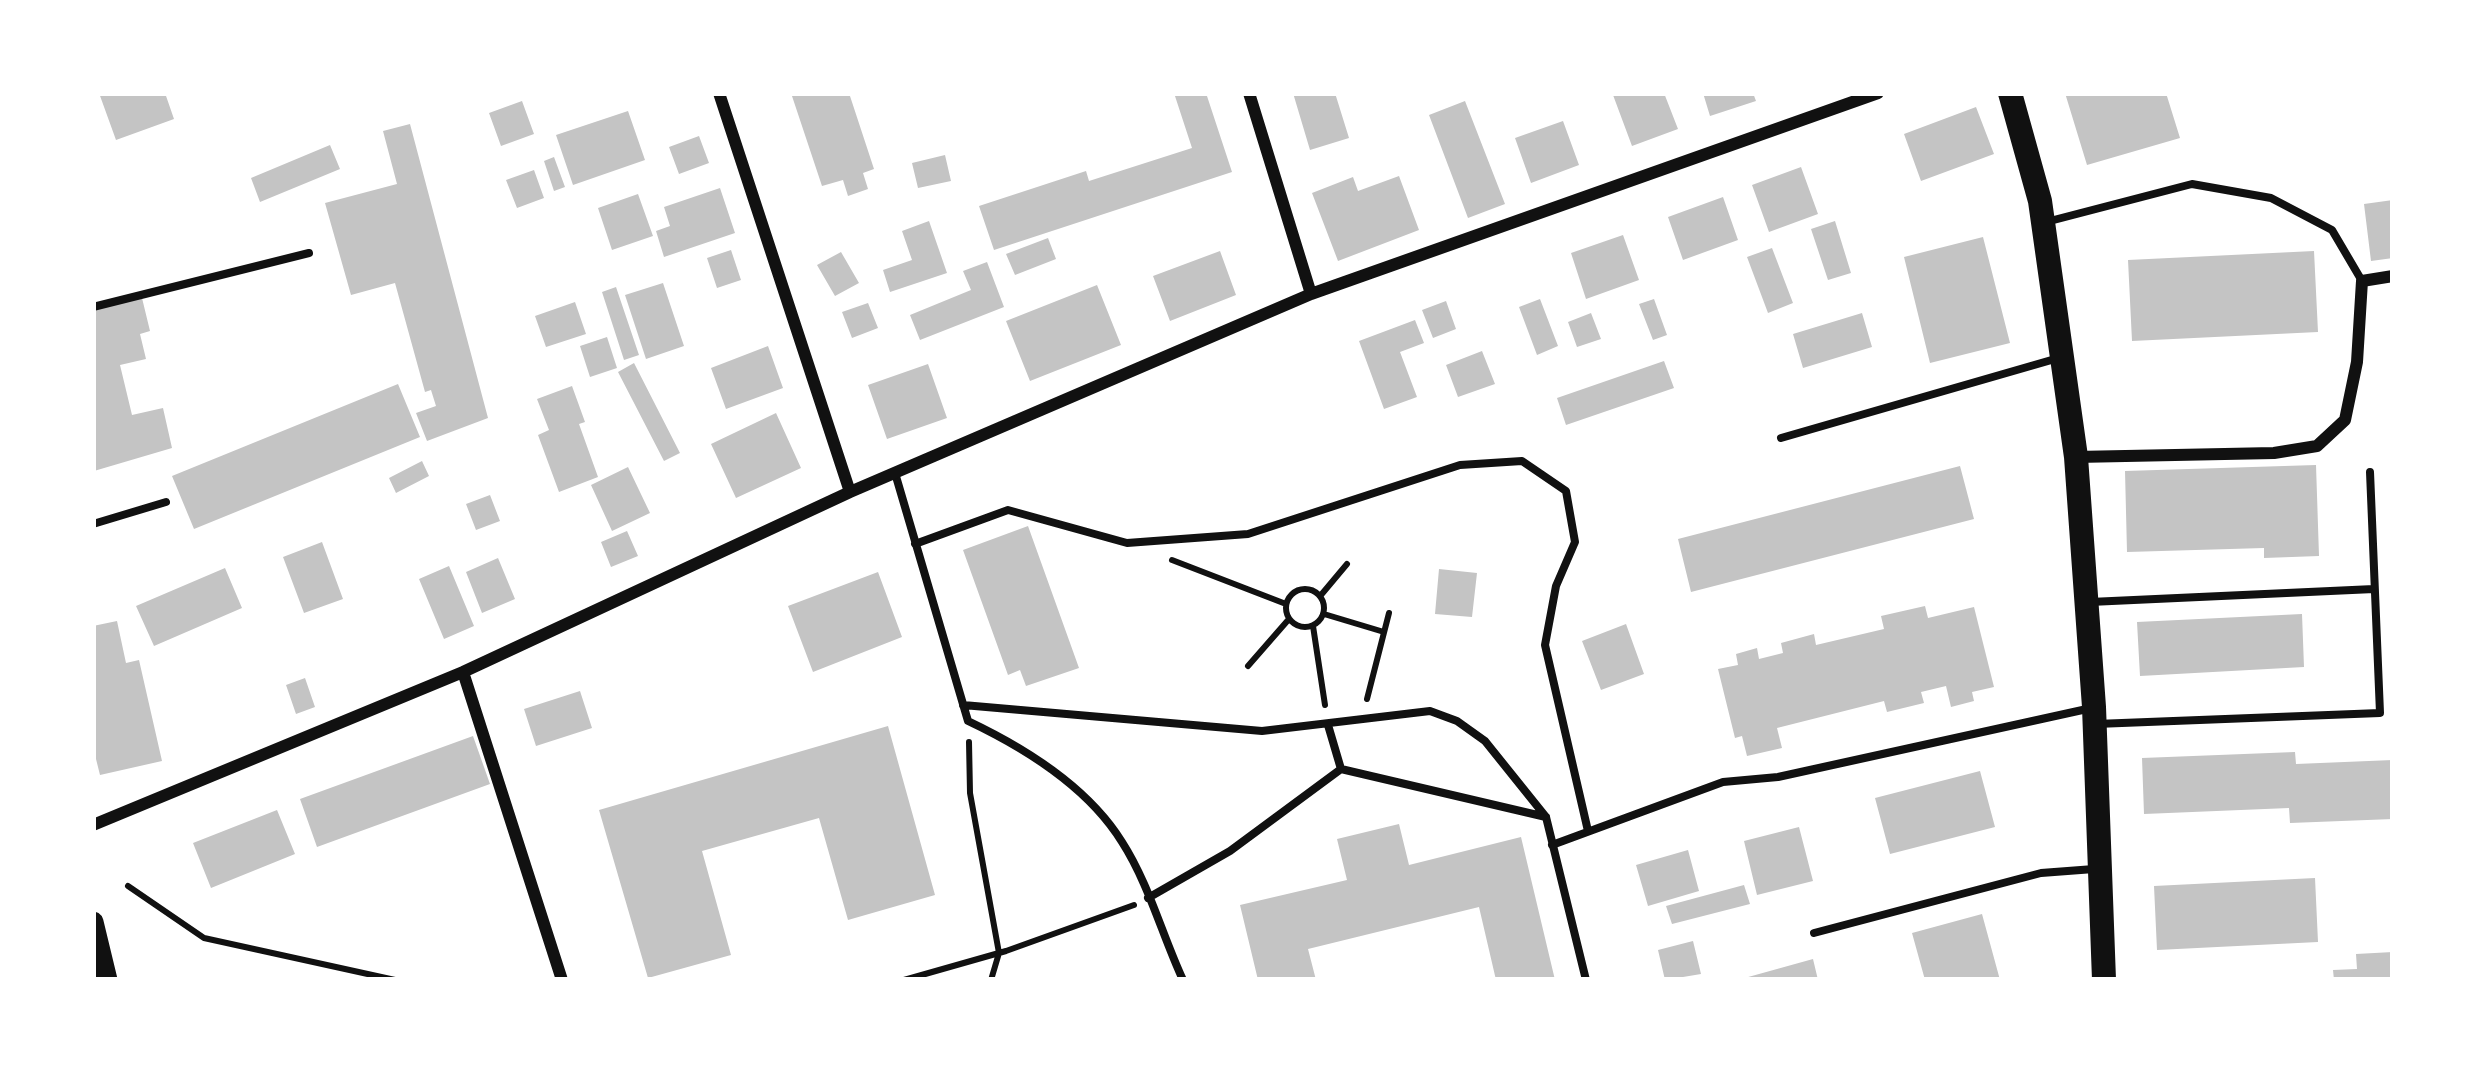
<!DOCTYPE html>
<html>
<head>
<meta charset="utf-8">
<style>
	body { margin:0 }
	#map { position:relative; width:2486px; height:1073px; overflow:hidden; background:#fff; font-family:"Sofia Sans Condensed",sans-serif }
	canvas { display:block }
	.frame { position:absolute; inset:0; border:96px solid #fff; pointer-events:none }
</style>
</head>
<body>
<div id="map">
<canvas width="2486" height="1073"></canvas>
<div class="frame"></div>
</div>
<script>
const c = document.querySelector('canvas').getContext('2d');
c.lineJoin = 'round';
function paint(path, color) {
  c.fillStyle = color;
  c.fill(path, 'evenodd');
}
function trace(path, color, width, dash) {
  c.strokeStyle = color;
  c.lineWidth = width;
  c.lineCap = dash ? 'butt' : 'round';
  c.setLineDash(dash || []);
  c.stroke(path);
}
const building = new Path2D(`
	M99 93H165L174 119 116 140Z
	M791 93H849L874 169 863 173 868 189 848 196 843 180 822 186Z
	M1174 93H1206L1232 172 994 250 979 206 1086 171 1089 181 1192 148Z
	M1293 93H1335L1349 138 1310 150Z
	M1618 93H1664L1678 129 1632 146 1613 95Z
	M1703 93H1753L1756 101 1710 116Z
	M2065 93H2166L2180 138 2087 165Z
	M522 101 534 134 501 146 489 113Z
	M1465 101 1505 204 1468 218 1429 115Z
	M1976 107 1994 154 1921 181 1904 134Z
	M628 111 645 160 573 185 556 135Z
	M1563 121 1579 165 1531 183 1515 138Z
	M410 124 488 418 427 441 416 413 436 406 431 390 425 392 395 283 351 295 325 203 397 184 383 131Z
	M699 136 709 163 679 174 669 147Z
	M330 145 340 169 260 202 251 178Z
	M945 155 951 181 918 188 912 163Z
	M554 157 565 187 554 191 544 161Z
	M1801 167 1818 214 1769 232 1752 185Z
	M534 170 544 198 517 208 506 180Z
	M1399 176 1419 230 1338 261 1312 193 1353 177 1358 191Z
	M720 188 735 233 664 257 656 231 670 226 664 207Z
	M638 194 653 236 612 250 598 208Z
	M1723 197 1738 240 1683 260 1668 217Z
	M2393 200V258L2371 261 2364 204Z
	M929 221 947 273 890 292 883 270 912 260 902 231Z
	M1835 221 1851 273 1828 280 1811 229Z
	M1623 235 1639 280 1586 299 1571 253Z
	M1983 237 2010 343 1930 363 1904 257Z
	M1048 238 1056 259 1015 275 1006 254Z
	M1772 248 1793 303 1768 313 1747 257Z
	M731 250 741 280 717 288 707 258Z
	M1220 251 1236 295 1170 321 1153 276Z
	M2314 251 2318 332 2132 341 2128 260Z
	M841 252 859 283 835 296 817 265Z
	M987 262 1004 307 920 340 910 315 971 290 963 271Z
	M663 283 684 346 646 359 625 295Z
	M1097 285 1121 345 1030 381 1006 321Z
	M616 287 639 355 624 360 602 292Z
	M142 298 150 331 140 334 146 359 120 365 132 415 163 408 172 448 94 471 93 310Z
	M1540 299 1558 346 1537 355 1519 307Z
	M1654 299 1667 335 1653 340 1639 304Z
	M1446 301 1456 329 1433 338 1422 310Z
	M575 302 586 334 546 347 535 316Z
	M868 303 878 328 852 338 842 312Z
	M1591 313 1601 339 1577 347 1568 322Z
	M1862 313 1872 347 1803 368 1793 334Z
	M1415 320 1424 343 1400 352 1417 397 1384 409 1359 341Z
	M607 337 617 368 590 377 580 346Z
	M768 346 783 388 726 409 711 368Z
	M1482 351 1495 384 1458 397 1446 365Z
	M1664 361 1674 388 1566 425 1557 398Z
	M634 363 680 453 664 461 618 372Z
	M928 364 947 418 887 439 868 385Z
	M398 384 420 437 194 529 172 476Z
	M572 386 585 422 579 424 598 477 559 492 538 435 549 430 537 399Z
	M776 413 801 468 736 498 711 444Z
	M422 461 429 476 396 493 389 478Z
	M2316 465 2319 556 2264 558V548L2127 552 2125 471Z
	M1960 466 1974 519 1691 592 1678 539Z
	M628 467 650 513 612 531 591 485Z
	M490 495 500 521 476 530 466 504Z
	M1028 526 1079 668 1026 686 1020 670 1008 675 963 550Z
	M627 531 638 556 611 567 601 542Z
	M322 542 343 599 304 613 283 557Z
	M498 558 515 599 482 613 466 572Z
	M449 566 474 626 444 639 419 579Z
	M225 568 242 608 154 646 136 606Z
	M1439 569 1477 573 1472 617 1435 614Z
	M878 572 902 637 813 672 788 606Z
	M1925 606 1928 618 1974 607 1994 687 1972 692 1974 701 1951 707 1946 686 1921 692 1924 703 1887 712 1884 701 1777 728 1782 748 1747 756 1742 736 1735 738 1718 669 1738 665 1736 654 1757 648 1759 659 1783 653 1781 643 1814 634 1816 645 1884 629 1881 616Z
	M2302 614 2304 667 2140 676 2137 622Z
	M117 621 126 663 139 660 162 761 100 775 93 747V626Z
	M1626 624 1644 674 1601 690 1582 641Z
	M305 678 315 707 296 714 286 685Z
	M580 691 592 728 536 746 524 709Z
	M888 726 935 895 848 920 819 818 702 851 731 955 648 978 599 810Z
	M473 736 490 784 317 847 300 799Z
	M2295 752 2296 764 2393 760V819L2290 823 2289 808 2144 814 2142 758Z
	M1980 771 1995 827 1890 854 1875 798Z
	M277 810 295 854 211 888 193 843Z
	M1399 824 1409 865 1521 837 1555 980H1496L1479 907 1308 949 1316 980H1258L1240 905 1347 880 1337 839Z
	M1799 827 1813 881 1757 895 1744 841Z
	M1688 850 1699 891 1648 906 1636 865Z
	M2315 878 2318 942 2157 950 2154 886Z
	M1744 885 1750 904 1672 924 1666 906Z
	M1982 914 2000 980H1925L1912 933Z
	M1693 941 1701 974 1665 980 1658 950Z
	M2393 952V980H2334L2333 970 2357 969 2356 954Z
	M1813 959 1818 980H1741V979Z`);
const path = new Path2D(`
	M1172 560 1286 604
	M1286 608a19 19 0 1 1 38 0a19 19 0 1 1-38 0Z
	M1321 595 1347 564
	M1324 614 1384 632
	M1313 626 1325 705
	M1248 666 1289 619
	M1367 699 1389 613
	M969 742 970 793 999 953 991 980
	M128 886 204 938 395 980
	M904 980 1006 951 1134 905`);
const service = new Path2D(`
	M2046 222 2192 184 2271 198 2332 230 2362 281
	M93 307 309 253
	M1781 438 2055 359
	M895 473 968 721C1025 748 1088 787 1122 842 1149 884 1162 935 1183 980
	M93 524 166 502
	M915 544 1008 510 1127 543 1248 534 1460 465 1522 461 1566 491 1575 542 1556 586 1545 645 1588 831
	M2090 602 2374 589
	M963 705 1262 731 1430 711 1457 721 1485 741 1546 817 1586 980
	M2096 724 2380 713 2370 472
	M1341 769 1546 817
	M1552 845 1723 782 1778 777 2087 709
	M1148 898 1230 851 1341 769 1328 725
	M1814 933 2041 873 2094 869`);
const minor = new Path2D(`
	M719 93 850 492
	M1249 93 1311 294
	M2076 457 2274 453 2317 446 2345 420 2357 362 2362 281 2393 276
	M463 672 562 980
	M93 825 463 672 850 492 1311 294 1878 93`);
const tertiary = new Path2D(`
	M93 922 107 980`);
const secondary = new Path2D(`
	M2010 93 2040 201 2076 457 2094 707 2104 980`);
paint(building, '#c4c4c4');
trace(path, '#111', 6);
trace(service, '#111', 8);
trace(minor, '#111', 12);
trace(tertiary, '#111', 21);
trace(secondary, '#111', 24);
</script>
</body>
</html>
